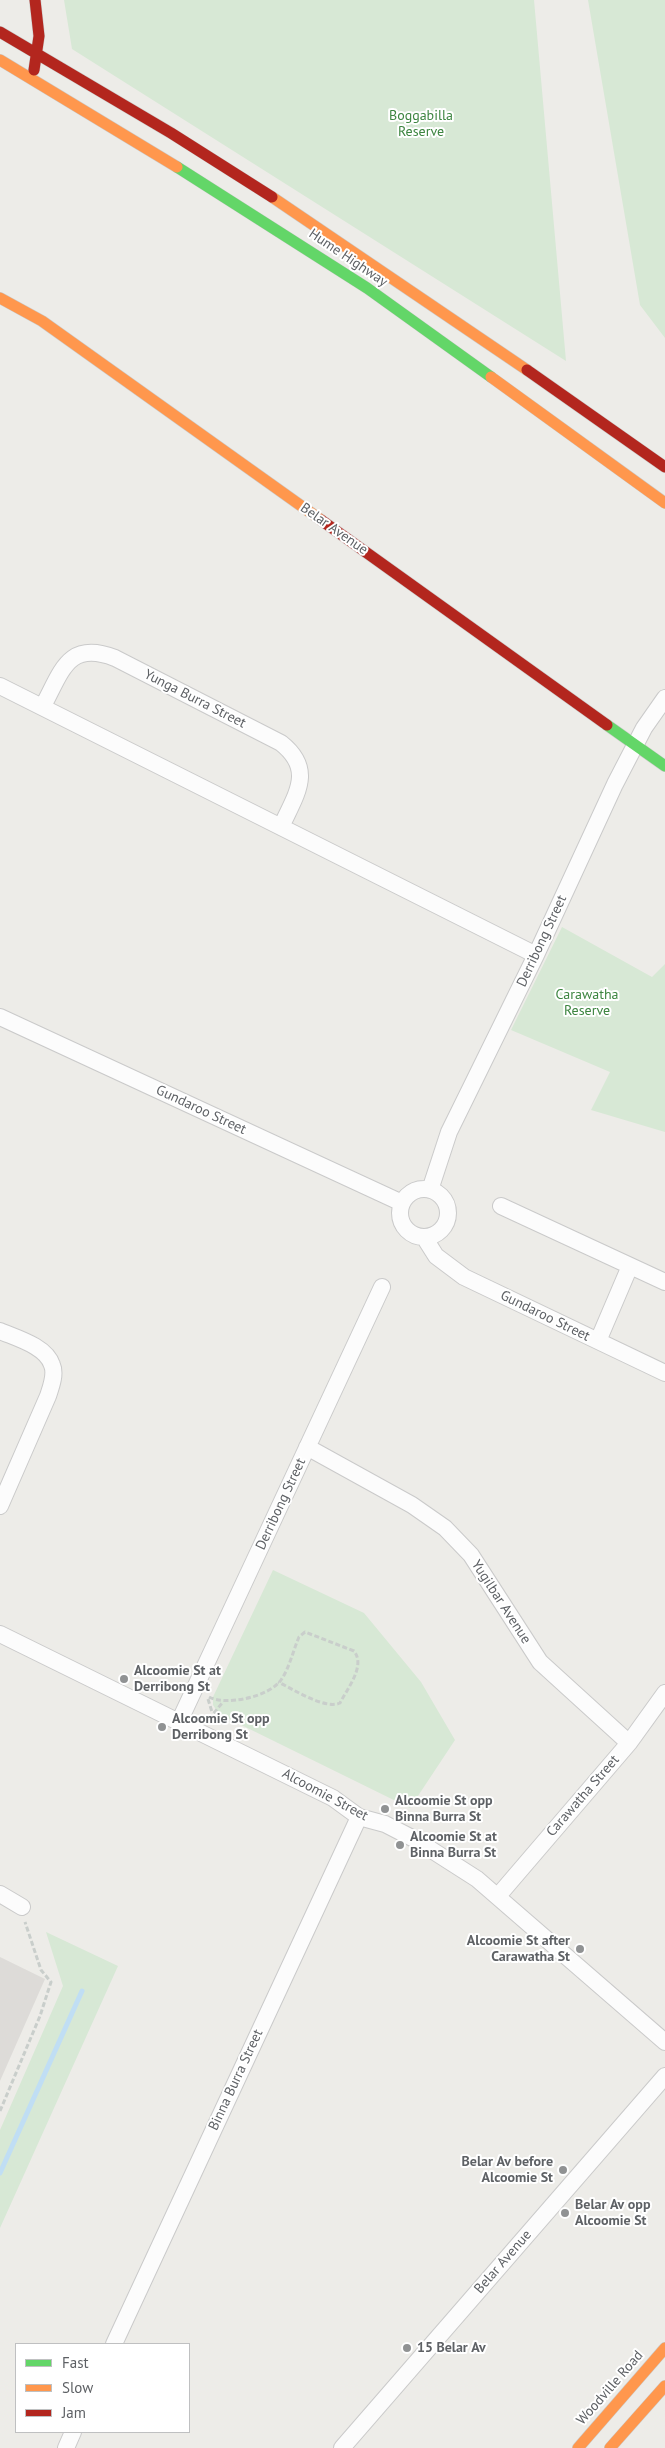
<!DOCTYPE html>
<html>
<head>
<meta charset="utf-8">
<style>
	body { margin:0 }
	#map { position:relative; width:665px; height:2448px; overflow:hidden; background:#edece8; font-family:"PT Sans",sans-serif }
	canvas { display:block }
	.legend { position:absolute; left:15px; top:2343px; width:175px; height:90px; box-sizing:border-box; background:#fff; border:1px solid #bfc0c1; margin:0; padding:6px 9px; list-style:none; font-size:15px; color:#5e6165 }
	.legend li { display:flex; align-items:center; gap:10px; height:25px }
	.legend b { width:25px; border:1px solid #bfc0c1 }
</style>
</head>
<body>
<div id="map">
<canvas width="665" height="2448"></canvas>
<ul class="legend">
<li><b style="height:6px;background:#63d668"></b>Fast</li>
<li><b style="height:6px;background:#ff974d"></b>Slow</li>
<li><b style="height:6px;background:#b3261e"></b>Jam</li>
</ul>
</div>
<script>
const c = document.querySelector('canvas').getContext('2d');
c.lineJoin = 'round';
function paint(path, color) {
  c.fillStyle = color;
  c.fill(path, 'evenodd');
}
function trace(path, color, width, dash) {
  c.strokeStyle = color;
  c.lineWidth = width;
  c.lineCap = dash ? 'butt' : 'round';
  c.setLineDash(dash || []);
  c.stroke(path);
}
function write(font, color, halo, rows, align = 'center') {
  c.font = font + ' "PT Sans",sans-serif';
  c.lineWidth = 4;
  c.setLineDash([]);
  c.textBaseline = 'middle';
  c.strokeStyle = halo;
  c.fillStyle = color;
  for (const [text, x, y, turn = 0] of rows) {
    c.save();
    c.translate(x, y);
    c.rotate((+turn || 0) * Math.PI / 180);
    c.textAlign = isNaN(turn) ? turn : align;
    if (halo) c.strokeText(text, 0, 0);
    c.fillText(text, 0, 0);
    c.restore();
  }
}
const industrial = new Path2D(`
	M0 1957 45 1979 0 2081Z`);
const green = new Path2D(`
	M64 0H534L566 361 72 49Z
	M588 0H665V338L640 305Z
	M562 927 652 977 665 964V1132L591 1110 610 1072 511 1030Z
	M273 1570 364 1613 421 1682 455 1740 410 1808 219 1714 213 1705V1697Z
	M46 1932 118 1966 0 2228V2130L63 1986Z`);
const stream = new Path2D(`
	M0 2173 82 1991`);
const path = new Path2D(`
	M209 1697C226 1706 269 1697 281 1680 289 1669 293 1651 299 1637L305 1632 354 1651C366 1666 347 1689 340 1703 325 1710 293 1689 278 1682
	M208 1699 212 1712
	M209 1719 223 1702
	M0 2111 40 2016 51 1982 41 1970 25 1922`);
const street = new Path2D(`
	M0 686 536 955
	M43 706C62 671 68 640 115 658L281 743C315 770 296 794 281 827
	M0 1017 402 1203
	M400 1213a24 24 0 1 1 48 0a24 24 0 1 1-48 0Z
	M430 1190 449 1132 536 955 615 784 644 728 665 698
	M501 1206 665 1282
	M424 1237 436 1256 464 1277 665 1373
	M0 1331C16 1338 46 1346 52 1365 56 1374 51 1387 48 1396L0 1506
	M598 1341 630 1266
	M307 1447 412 1505 445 1528 471 1555 540 1662 629 1743
	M0 1634 333 1798 359 1817 385 1824 416 1840 477 1879 665 2042
	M179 1722 382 1287
	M0 1894 22 1907
	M498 1896 629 1743 665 1693
	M114 2344 359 1817
	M66 2448 73 2432
	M342 2448 665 2076`);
const fast = new Path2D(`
	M177 167 367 288 491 377
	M607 725 665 766`);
const slow = new Path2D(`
	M0 60 177 167
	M272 197 527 370
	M0 298 42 321 321 520
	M491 377 665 503
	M578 2448 665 2348
	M610 2448 665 2386`);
const jam = new Path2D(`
	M0 32 171 133 272 197
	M34 70 39 36 35 0
	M527 370 665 467
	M321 520 607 725`);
const markers = [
	[124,1679,5,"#909293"],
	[162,1727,5,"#909293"],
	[385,1809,5,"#909293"],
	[400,1845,5,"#909293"],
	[580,1949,5,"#909293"],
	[563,2170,5,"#909293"],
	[565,2213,5,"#909293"],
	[407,2348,5,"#909293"]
];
const parkNames = [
	["Boggabilla",421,116],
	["Reserve",421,132],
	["Carawatha",587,995],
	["Reserve",587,1011]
];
const streetNames = [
	["Hume Highway",348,258,34],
	["Belar Avenue",334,529,35],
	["Yunga Burra Street",195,699,27],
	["Derribong Street",542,941,-65],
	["Gundaroo Street",201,1110,25],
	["Gundaroo Street",545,1316,26],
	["Derribong Street",281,1504,-65],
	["Yugilbar Avenue",501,1602,57],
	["Alcoomie Street",325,1795,28],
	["Carawatha Street",583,1796,-49],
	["Binna Burra Street",236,2080,-65],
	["Belar Avenue",503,2262,-49],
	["Woodville Road",610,2388,-49]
];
const poiNames = [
	["Alcoomie St at",134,1671],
	["Derribong St",134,1687],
	["Alcoomie St opp",172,1719],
	["Derribong St",172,1735],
	["Alcoomie St opp",395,1801],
	["Binna Burra St",395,1817],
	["Alcoomie St at",410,1837],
	["Binna Burra St",410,1853],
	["Alcoomie St after",570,1941,"right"],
	["Carawatha St",570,1957,"right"],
	["Belar Av before",553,2162,"right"],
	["Alcoomie St",553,2178,"right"],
	["Belar Av opp",575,2205],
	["Alcoomie St",575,2221],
	["15 Belar Av",417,2348]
];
paint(industrial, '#dddbd8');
paint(green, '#d7e8d5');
trace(stream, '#c0def4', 5);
trace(street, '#cacaca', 18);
trace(fast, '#cacac9', 12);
trace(slow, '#cacac9', 12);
trace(jam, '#cacac9', 12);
trace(path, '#c9cecb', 3, [5, 2.5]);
trace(street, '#fcfcfc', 16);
trace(fast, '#63d668', 11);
trace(slow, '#ff974d', 11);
trace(jam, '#b3261e', 11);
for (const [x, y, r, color] of markers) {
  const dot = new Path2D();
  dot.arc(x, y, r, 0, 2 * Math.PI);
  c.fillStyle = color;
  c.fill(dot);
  trace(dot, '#fff', 2);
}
write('14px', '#3d8540', '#fff', parkNames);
write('14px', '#5e6165', '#fff', streetNames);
write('bold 14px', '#5e6165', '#fff', poiNames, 'left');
</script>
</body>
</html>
